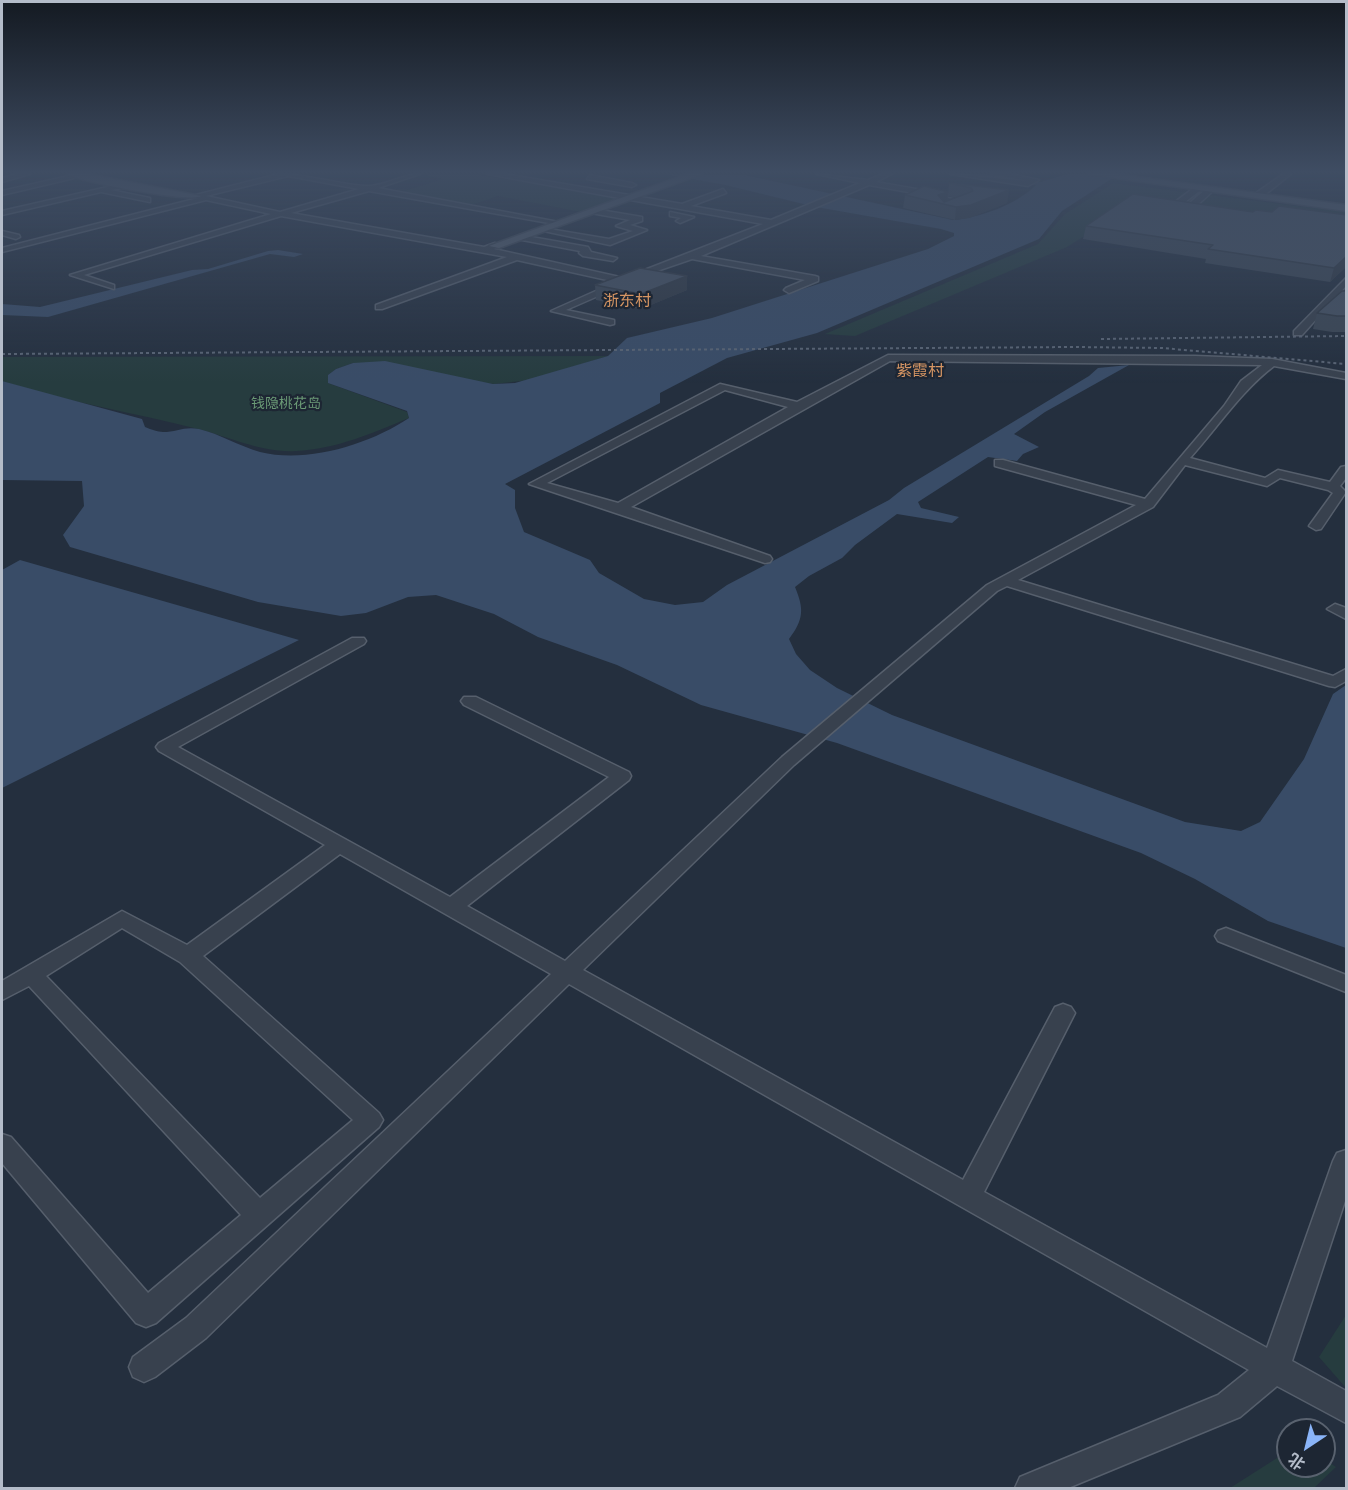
<!DOCTYPE html>
<html>
<head>
<meta charset="utf-8">
<style>
	body { margin:0 }
	#map { position:relative; width:1348px; height:1490px; overflow:hidden; background:#242f3e; font-family:"DM Sans","Noto Sans SC",sans-serif }
	canvas { display:block }
	.frame { position:absolute; inset:0; border:3px solid #b4bcc9; pointer-events:none }
	.north { position:absolute; left:1276px; top:1418px; width:60px; height:60px; box-sizing:border-box; background:#1d2633; border:2px solid #59626f; border-radius:50%; rotate:215deg; font-size:16px; font-weight:700; line-height:24px; text-align:center; color:#b4bcc9 }
	.north::after { content:''; display:block; margin:auto; width:21px; height:27px; background:#8ab4f8; clip-path:polygon(50% 0,100% 100%,50% 72%,0 100%) }
</style>
</head>
<body>
<div id="map">
<canvas width="1348" height="1490"></canvas>
<div class="frame"></div>
<div class="north">北</div>
</div>
<script>
const c = document.querySelector('canvas').getContext('2d');
c.lineJoin = 'round';
function paint(path, color) {
  c.fillStyle = color;
  c.fill(path, 'evenodd');
}
function trace(path, color, width, dash) {
  c.strokeStyle = color;
  c.lineWidth = width;
  c.lineCap = dash ? 'butt' : 'round';
  c.setLineDash(dash || []);
  c.stroke(path);
}
function write(font, color, halo, rows, align = 'center') {
  c.font = font + ' "DM Sans","Noto Sans SC",sans-serif';
  c.lineWidth = 4.5;
  c.setLineDash([]);
  c.textBaseline = 'middle';
  c.strokeStyle = halo;
  c.fillStyle = color;
  for (const [text, x, y, turn = 0] of rows) {
    c.save();
    c.translate(x, y);
    c.rotate((+turn || 0) * Math.PI / 180);
    c.textAlign = isNaN(turn) ? turn : align;
    if (halo) c.strokeText(text, 0, 0);
    c.fillText(text, 0, 0);
    c.restore();
  }
}
const green = new Path2D(`
	M429 174H473L621 197 581 212 498 196 471 205 401 192 442 179 425 175Z
	M1113 183 1346 212V229L1131 207 1067 247 855 336 825 334 1038 244 1065 214Z
	M608 356 530 380 494 384 353 363 336 369 328 375V383L407 412 409 418C372 433 337 449 296 451 262 453 230 437 198 429 132 412 66 402 2 381V357Z
	M1346 1315V1388L1319 1357Z
	M1288 1451V1466H1324V1459L1336 1467 1314 1488H1230Z`);
const water = new Path2D(`
	M664 174 745 175 953 220C980 218 1017 204 1036 185L958 174H987L1040 182 1067 174H1119L1062 211 1039 239 817 333 727 358 660 393V403L505 484 515 490V508L524 532 590 560 599 573 644 599 675 605 703 602 727 585 889 500 904 488 1089 376 1098 368 1129 365 1045 412 1014 434 1039 447 1023 454 1017 461 988 457 918 502 921 508 959 517 952 523 897 514 855 545 842 558 809 576 795 587C804 609 804 619 789 639L796 654 810 670 837 688 892 715 1185 822 1241 831 1260 822 1304 759 1333 694 1346 685V948L1268 921 1195 879 1141 853 837 743 701 705 617 665 538 637 494 614 436 595 408 597 366 613 341 616 258 602 70 547 63 535 84 506 82 481 2 480V381L142 419 145 427C150 429 158 432 163 432 176 432 185 426 199 429 220 434 239 446 260 452 307 464 370 444 409 418L407 411 328 383V375L336 369 353 363 385 361 493 384 515 383 608 356 627 338 712 318 928 249 954 236V233L941 229 816 207 725 185Z
	M278 250 303 254 294 257 270 254 48 317 2 315V304L40 307 192 270 208 269 268 251Z
	M20 560 299 640 2 788V570Z`);
const minor = new Path2D(`
	M17 174H30L2 182V178Z
	M77 174 83 176 2 195V191Z
	M278 174C308 174 336 184 366 186 383 187 402 174 420 174L378 188 564 223 560 225 369 191 291 213 484 247 495 243 499 246 494 249 624 278 763 224 487 174H505L682 204 723 189 726 193 691 206 771 220 860 183 816 174 868 180 882 174H892L876 182 933 192 936 195 969 203 958 208 954 206 957 204 925 198V195L869 185 701 256 815 276 818 277V281L789 293 784 290 786 288 805 280 692 259 622 283 621 286 566 310 614 320V324L610 325 551 311 616 282 517 260 382 309H376V305L507 257 281 216 84 275 114 285V289L70 275 271 214 206 200 2 252V248L198 198 192 196ZM288 176 359 189 280 212 206 196Z
	M950 174 1028 181 991 174H1011L1039 180 1028 186Z
	M1283 174H1291L1262 197H1256V193Z
	M590 175 632 183 636 185 632 187 587 179Z
	M125 183 128 187 111 190 150 198V202L101 192 2 215V211Z
	M1195 187 1202 189 1176 209 1182 210V214L1167 212V208Z
	M1206 189 1213 191 1193 209 1204 211V215L1184 212V208Z
	M594 209 642 217V221L630 225 647 230 610 245 539 230 543 228 609 239 633 231 616 226 630 220 591 213Z
	M670 212 694 217 680 223 676 221 681 218 670 216Z
	M2 231 19 235 20 237 16 239 2 235Z
	M520 235 588 247 591 252 617 258 613 261 583 256 579 253 580 251 517 239Z
	M1346 278V286L1302 335H1294V331Z
	M888 355 1195 356 1272 359 1346 373V379L1274 366C1241 391 1218 427 1190 458L1265 478 1278 470 1330 482 1341 467 1346 466V478L1340 486 1346 492 1321 529 1316 530 1309 526 1333 493 1328 490 1280 478 1267 486 1185 465 1153 507 1018 580 1333 676 1346 669V681L1335 687 1329 686 1007 586 997 591 794 765 583 970 963 1180 1055 1007 1063 1004 1071 1007 1075 1013 984 1192 1267 1348 1333 1161 1337 1153 1346 1150V1198L1292 1361 1346 1391V1423L1277 1386 1240 1417 1068 1488H1015L1020 1477 1218 1395 1249 1370 569 984 206 1338 155 1377 144 1382 133 1377 129 1367 133 1357 186 1318 551 974 340 854 203 956 379 1113 383 1120 379 1127 156 1323 146 1327 136 1323 2 1163V1134L11 1137 148 1293 241 1215 29 986 2 1000V981L122 911 187 945 325 845 159 751 156 747 159 743 352 638H364L366 641 364 644 178 747 450 897 609 777 464 705 461 701 464 697H476L629 772 631 776 629 780 467 906 565 961 782 757 987 585 1136 505 995 466V460H1003L1145 499 1224 406 1241 381 1262 365 890 361 631 507 770 556 772 559 770 562 765 563 529 484 720 384 797 402ZM725 390 788 407 618 503 547 483ZM122 928 180 962 353 1120 260 1198 46 976Z
	M1335 604 1346 608V619L1327 609Z
	M1226 928 1346 975V992L1218 941 1215 936 1218 931Z`);
const major = new Path2D(`
	M67 174H88L201 196C191 203 80 182 67 174Z
	M687 174H702L499 248 489 246Z
	M1087 174H1116L1346 205V211Z`);
const rail = new Path2D(`
	M1101 339 1346 336
	M2 354 1074 347 1162 348 1346 364`);
const wall = new Path2D(`
	M949 183 1009 190 1007 203 969 218 955 220 903 208 905 195 948 192ZM948 196 956 198 947 201Z
	M1253 212 1347 215V266L1330 282 1205 263 1206 259 1083 239 1086 226Z
	M595 285 687 290 641 309 596 300Z
	M1347 291V332H1332L1313 329 1317 313Z`);
const shadedWall = new Path2D(`
	M1009 190 1007 203 969 218 955 220 956 207Z
	M948 192 947 204 938 195Z
	M1347 256V266L1330 282 1334 268Z
	M687 276V290L641 309V294Z`);
const building = new Path2D(`
	M949 183 1009 190 971 205 956 207 905 195 924 186 948 192 938 195 944 202 973 191 971 188Z
	M1133 194 1253 212 1256 210 1272 212 1279 206 1347 215V256L1334 268 1208 249 1213 245 1086 226Z
	M640 268 687 276 641 294 595 285Z
	M1342 291H1347V316H1337L1317 313Z`);
const farParknames = [
	["钱隐桃花岛",286,404]
];
const farQuarternames = [
	["浙东村",627,302],
	["紫霞村",920,372]
];
paint(green, '#263c3f');
paint(water, '#394c67');
trace(minor, '#565f6c', 3);
trace(major, '#414a57', 3);
paint(minor, '#38414e');
paint(major, '#56606e');
trace(rail, '#5a6575', 2, [3, 3]);
paint(wall, '#3b4654');
paint(shadedWall, '#303945');
paint(building, '#455162');
trace(building, '#303945', 1.5);
const sky = c.createLinearGradient(0, 0, 0, 383);
sky.addColorStop(0, '#141a22');
sky.addColorStop(0.45, '#3f4d63');
sky.addColorStop(1, '#3f4d6300');
c.fillStyle = sky;
c.fillRect(0, 0, 1348, 383);
write('14px', '#6b9a76', '#1d2633', farParknames);
write('16px', '#d59563', '#1d2633', farQuarternames);
</script>
</body>
</html>
